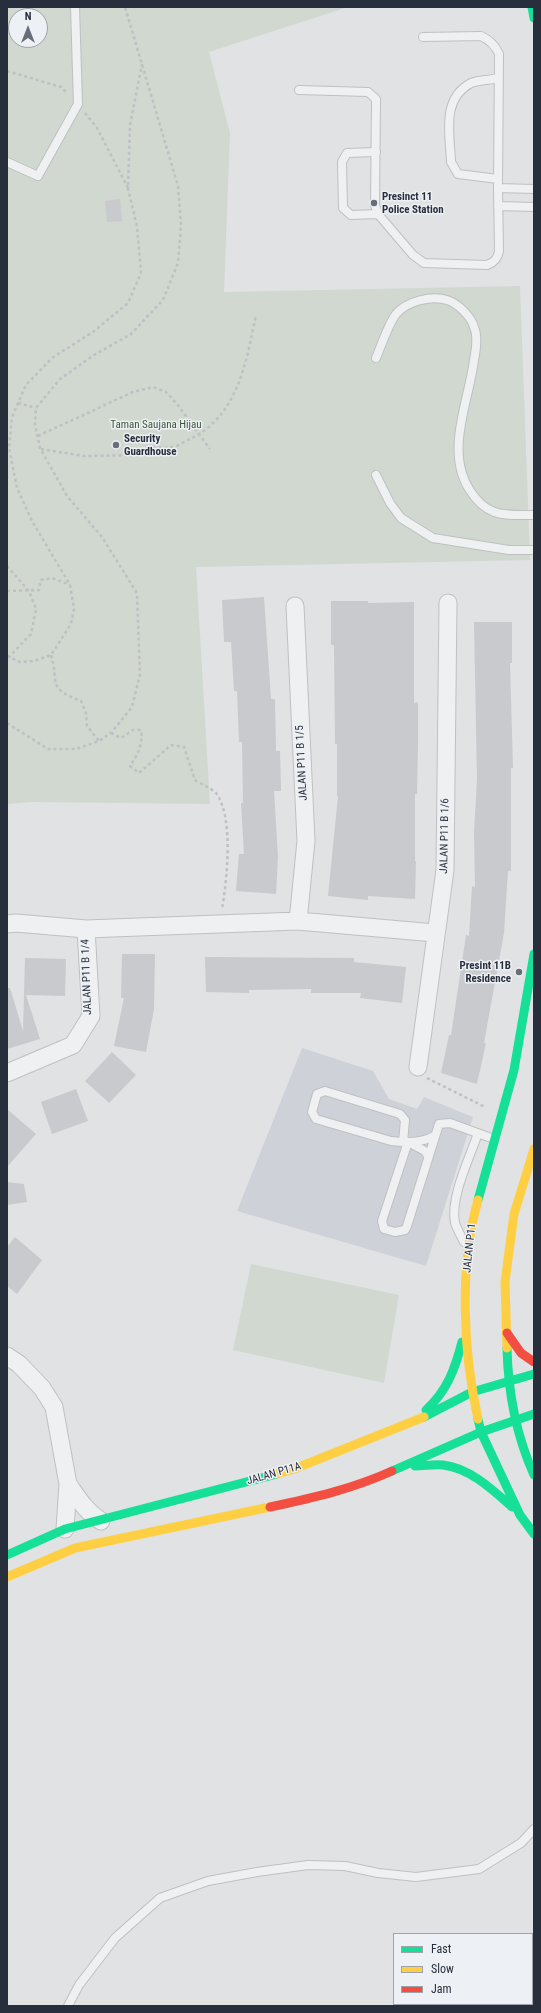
<!DOCTYPE html>
<html>
<head>
<meta charset="utf-8">
<style>
	body { margin:0 }
	#map { position:relative; width:541px; height:2013px; overflow:hidden; background:#e0e2e4; font-family:"Roboto Condensed",sans-serif }
	canvas { display:block }
	.frame { position:absolute; inset:0; border:8px solid #282f3c; pointer-events:none }
	.legend { position:absolute; left:393px; top:1933px; width:140px; height:72px; box-sizing:border-box; background:#edf0f4; border:1px solid #9ea3aa; margin:0; padding:5px 7px; list-style:none; font-size:12px; color:#282f3c }
	.legend li { display:flex; align-items:center; gap:8px; height:20px }
	.legend b { width:20px; border:1px solid #9ea3aa }
	.north { position:absolute; left:8px; top:8px; width:40px; height:40px; box-sizing:border-box; background:#edf0f4; border:1px solid #9ea3aa; border-radius:50%; rotate:0deg; font-size:11px; font-weight:700; line-height:16px; text-align:center; color:#282f3c }
	.north::after { content:''; display:block; margin:auto; width:14px; height:18px; background:#686e77; clip-path:polygon(50% 0,100% 100%,50% 72%,0 100%) }
</style>
</head>
<body>
<div id="map">
<canvas width="541" height="2013"></canvas>
<div class="frame"></div>
<ul class="legend">
<li><b style="height:5px;background:#16e098"></b>Fast</li>
<li><b style="height:5px;background:#ffcf43"></b>Slow</li>
<li><b style="height:5px;background:#f24e42"></b>Jam</li>
</ul>
<div class="north">N</div>
</div>
<script>
const c = document.querySelector('canvas').getContext('2d');
c.lineJoin = 'round';
function paint(path, color) {
  c.fillStyle = color;
  c.fill(path, 'evenodd');
}
function trace(path, color, width, dash) {
  c.strokeStyle = color;
  c.lineWidth = width;
  c.lineCap = dash ? 'butt' : 'round';
  c.setLineDash(dash || []);
  c.stroke(path);
}
function write(font, color, halo, rows, align = 'center') {
  c.font = font + ' "Roboto Condensed",sans-serif';
  c.lineWidth = 3;
  c.setLineDash([]);
  c.textBaseline = 'middle';
  c.strokeStyle = halo;
  c.fillStyle = color;
  for (const [text, x, y, turn = 0] of rows) {
    c.save();
    c.translate(x, y);
    c.rotate((+turn || 0) * Math.PI / 180);
    c.textAlign = isNaN(turn) ? turn : align;
    if (halo) c.strokeText(text, 0, 0);
    c.fillText(text, 0, 0);
    c.restore();
  }
}
const built = new Path2D(`
	M302 1048 373 1071 389 1099 417 1109 424 1097 473 1117 426 1266 237 1211Z`);
const green = new Path2D(`
	M7 7H348L209 52 230 133 224 292 520 286 530 560 196 567 210 804 31 802 7 804ZM16 16H40V40H16Z
	M251 1264 399 1295 384 1383 233 1350Z`);
const building = new Path2D(`
	M120 199 122 221 107 222 105 201Z
	M264 597 271 699H275L276 751H280L281 791H274L278 857 276 894 236 891 239 854H244L241 803H243L242 742H239L237 691H234L231 642H224L222 600Z
	M331 601H368V603L414 602V703L418 702V743L417 794H415V861H416L415 899 368 896V900L328 896 338 796H337V744H335L334 645H331Z
	M474 622H512V663H510L513 768H511V871H508L504 933 484 1043H486L477 1084 441 1073 449 1035H451L466 935 469 936 472 886 475 887 474 833 477 779Z
	M122 954H155L154 1009 146 1052 114 1046 124 998H121Z
	M205 957 354 958V962L406 967 402 1003 360 998 361 993H311V989L249 990V993L206 992Z
	M25 958 66 959 65 996 26 995 40 1039 7 1049V988H10L23 1031Z
	M112 1052 136 1075 109 1103 85 1081Z
	M76 1089 88 1121 52 1134 41 1102Z
	M7 1109 36 1134 7 1167Z
	M7 1182 24 1184 27 1202 7 1205Z
	M15 1237 42 1260 17 1294 7 1286V1247Z`);
const path = new Path2D(`
	M7 71 61 87 67 93
	M85 113 97 128 128 188
	M18 403 36 408
	M38 436 133 392 153 387 166 392 177 404 210 449
	M41 449 84 456 147 455V447C155 447 164 448 172 447 177 447 183 442 188 440 238 417 246 363 256 315
	M7 566 29 591 36 609 31 634 9 657
	M7 591 39 590 41 580 52 578 70 585
	M51 655C60 684 45 687 81 701L86 713 87 726 99 741
	M7 656 20 662 34 661 51 655 71 624 74 609 70 585 32 521 17 488 9 448 12 417 26 385 52 358 93 332 128 303 141 273 137 226 128 189 130 125 142 64
	M7 723 48 749H76L99 741 111 733 132 707 140 675 137 593 102 537 67 496 40 448 35 424 36 408 60 379 94 355 131 334 163 300 178 263 181 225 178 186 125 7
	M111 733 121 738 133 730H141C143 745 138 754 130 766L139 773 171 745 184 747 195 780C201 784 211 788 216 793 234 817 227 880 222 909
	M427 1078 485 1107`);
const lane = new Path2D(`
	M299 90 368 92 376 99 375 205 378 214 413 255 424 263 487 265C495 262 498 258 499 251L498 188 499 54C495 45 490 40 481 36L423 37
	M376 152 347 153 342 162 343 208 351 215 378 214
	M7 162 38 176 78 104 75 7
	M498 179 458 174 451 162C450 134 441 99 471 83 479 80 491 80 499 78
	M498 188 534 189
	M498 206 534 207
	M376 358C381 346 389 323 396 314 407 301 432 295 447 300 457 303 471 316 474 327 478 336 476 350 474 360 469 401 445 450 469 489 487 518 504 515 534 515
	M376 475 390 503 401 518 433 538 509 550H534
	M403 1142 405 1120 400 1114 325 1091 317 1094 312 1112 316 1119 391 1141C406 1143 422 1143 434 1136
	M408 1142 382 1221 384 1229 395 1232 405 1230 407 1226 439 1124 450 1123 494 1139
	M408 1142 425 1151 428 1156
	M464 1242C461 1236 457 1229 455 1223 450 1196 470 1158 478 1133
	M68 2006 79 1985 115 1938 160 1898 208 1881 257 1872 308 1865 345 1866 378 1873 416 1877 479 1869 521 1843 534 1829`);
const street = new Path2D(`
	M295 606 306 841 298 921
	M7 924 16 923 86 929 298 921 435 933
	M418 1067 445 870 448 603
	M7 1073 73 1045 91 1016 86 929
	M7 1356 19 1364 42 1388 54 1407 68 1484 65 1529
	M68 1484C78 1498 86 1512 101 1521`);
const fast = new Path2D(`
	M532 7 534 18
	M478 1200 514 1070 534 954
	M507 1348C508 1391 516 1435 534 1475
	M426 1410C447 1391 455 1369 462 1342
	M424 1417 472 1392 534 1374
	M478 1419 481 1432 520 1515 534 1534
	M415 1466C424 1466 434 1464 443 1465 470 1468 493 1490 512 1507
	M392 1471 481 1432 534 1414
	M7 1555 65 1529 277 1474`);
const slow = new Path2D(`
	M478 1200C459 1267 463 1351 478 1419
	M507 1348 505 1282 514 1214 534 1149
	M277 1474 294 1469 424 1417
	M7 1577 75 1548 270 1507`);
const jam = new Path2D(`
	M507 1333 521 1353 534 1362
	M270 1507C313 1498 352 1489 392 1471`);
const markers = [
	[374,203,4,"#686e77"],
	[116,445,4,"#686e77"],
	[519,972,4,"#686e77"]
];
const poiNames = [
	["Presinct 11",382,197],
	["Police Station",382,210],
	["Security",124,439],
	["Guardhouse",124,452],
	["Presint 11B",511,966,"right"],
	["Residence",511,979,"right"]
];
const parkNames = [
	["Taman Saujana Hijau",156,425]
];
const streetNames = [
	["JALAN P11 B 1/5",302,763,-93],
	["JALAN P11 B 1/6",445,836,-89],
	["JALAN P11 B 1/4",87,977,-92],
	["JALAN P11",470,1248,-84],
	["JALAN P11A",274,1474,-16]
];
paint(built, '#ced1d7');
paint(green, '#d0d8d0');
paint(building, '#c8cacd');
trace(lane, '#bec0c2', 10);
trace(street, '#bec0c2', 19);
trace(path, '#bec0c4', 2.5, [3, 3]);
trace(lane, '#eff0f1', 8);
trace(street, '#eff0f1', 17);
trace(fast, '#16e098', 9);
trace(slow, '#ffcf43', 9);
trace(jam, '#f24e42', 9);
for (const [x, y, r, color] of markers) {
  const dot = new Path2D();
  dot.arc(x, y, r, 0, 2 * Math.PI);
  c.fillStyle = color;
  c.fill(dot);
  trace(dot, '#edf0f4', 1.5);
}
write('bold 11px', '#282f3c', '#edf0f4', poiNames, 'left');
write('11px', '#3c5737', '#edf0f4', parkNames);
write('11px', '#282f3c', '#edf0f4', streetNames);
</script>
</body>
</html>
